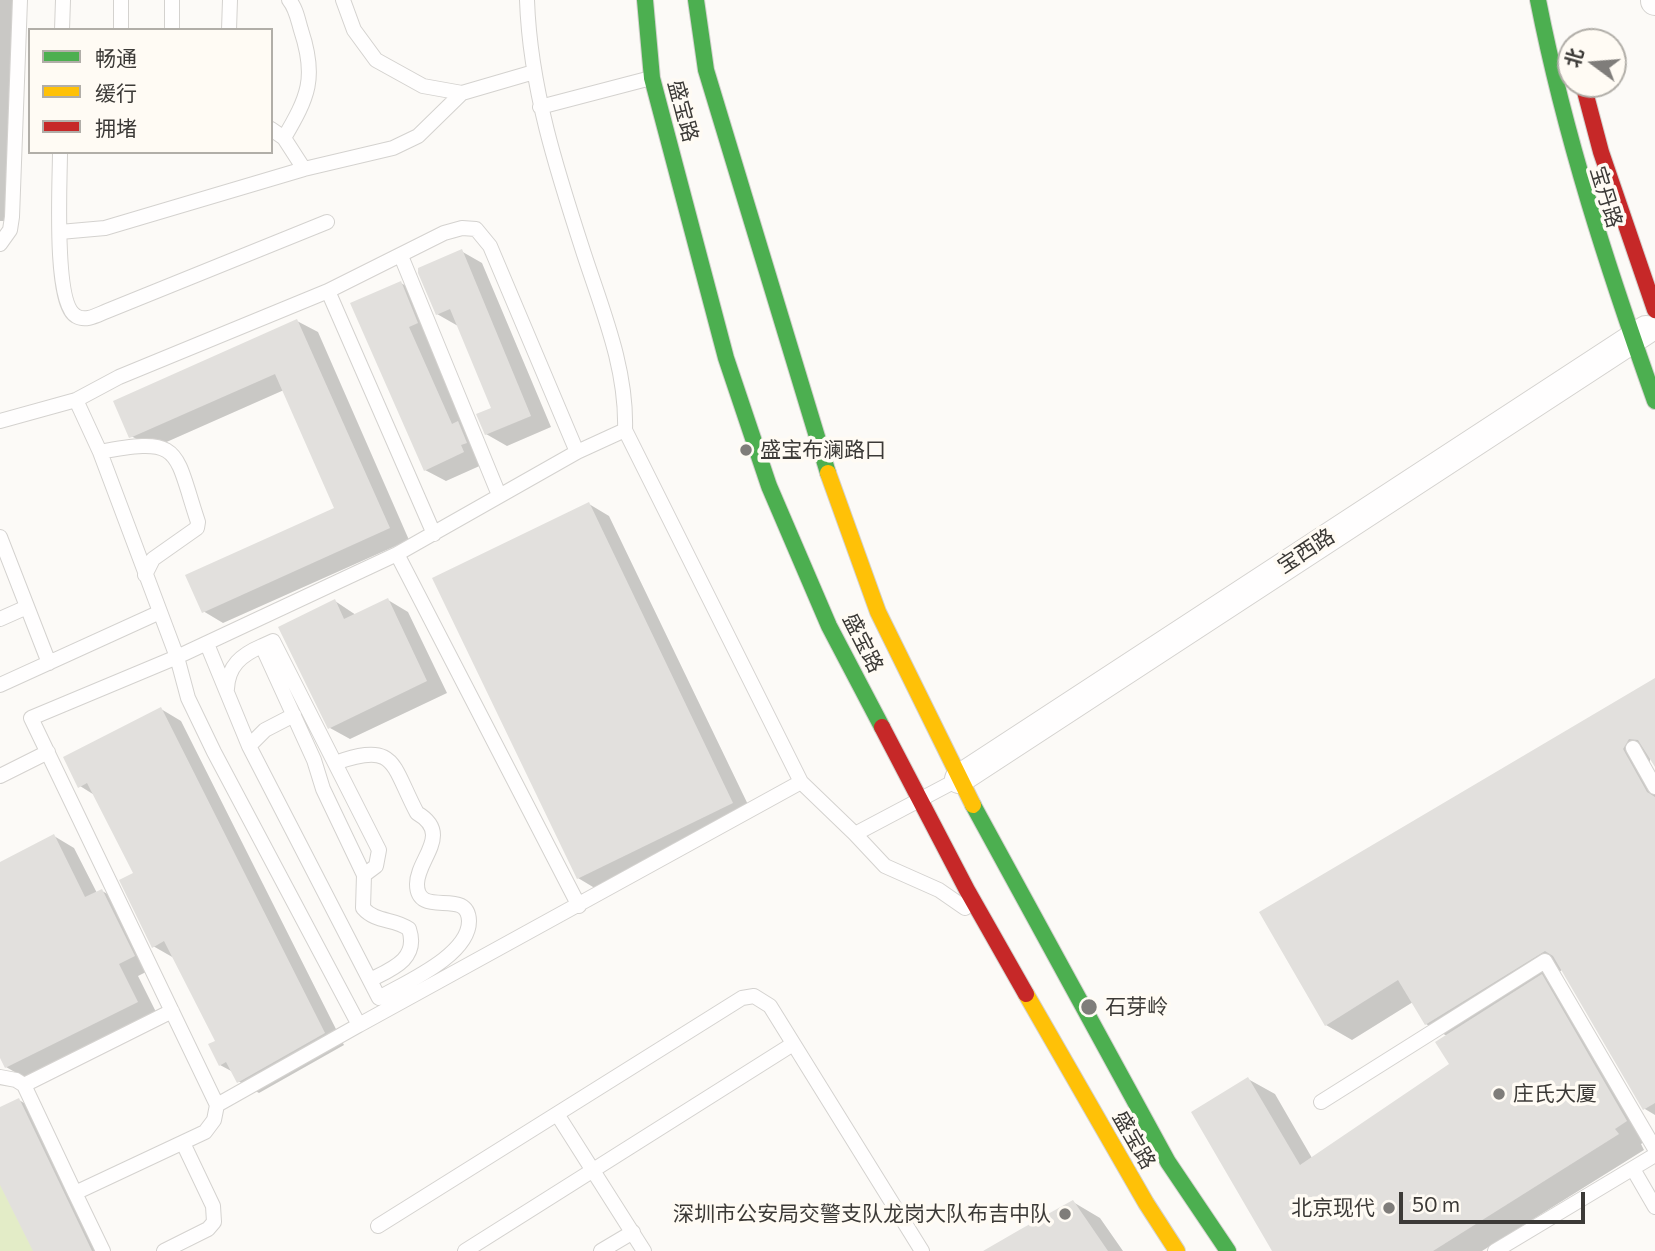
<!DOCTYPE html>
<html>
<head>
<meta charset="utf-8">
<style>
  body { margin:0 }
  #map { position:relative; width:1655px; height:1251px; overflow:hidden; background:#fcfaf7; font-family:Commissioner,"Noto Sans SC",sans-serif }
  canvas { display:block }
  .legend { position:absolute; left:28px; top:28px; width:245px; height:126px; box-sizing:border-box; background:#fffbf4; border:2px solid #b1aea8; margin:0; padding:9px 12px; list-style:none; font-size:21px; color:#3c3a37 }
  .legend li { display:flex; align-items:center; gap:14px; height:35px }
  .legend b { width:35px; border:2px solid #b1aea8 }
  .north { position:absolute; left:1557px; top:28px; width:70px; height:70px; box-sizing:border-box; background:#fffbf4; border:2px solid #b1aea8; border-radius:50%; rotate:286deg; font-size:19px; font-weight:700; line-height:28px; text-align:center; color:#3c3a37 }
  .north::after { content:''; display:block; margin:auto; width:24px; height:32px; background:#7f7d7a; clip-path:polygon(50% 0,100% 100%,50% 72%,0 100%) }
  .scale { position:absolute; left:1399px; top:1192px; width:186px; height:32px; box-sizing:border-box; border:4px solid #3c3a37; border-top:0; padding-left:9px; font-size:21px; line-height:24px; white-space:nowrap; color:#3c3a37; -webkit-text-stroke:5px #fffbf4; paint-order:stroke }
</style>
</head>
<body>
<div id="map">
<canvas width="1655" height="1251"></canvas>
<ul class="legend">
<li><b style="height:9px;background:#4caf50"></b>畅通</li>
<li><b style="height:9px;background:#ffc107"></b>缓行</li>
<li><b style="height:9px;background:#c62828"></b>拥堵</li>
</ul>
<div class="north">北</div>
<div class="scale">50 m</div>
</div>
<script>
const ctx = document.querySelector('canvas').getContext('2d');
ctx.lineJoin = 'round';
function fillPath(path, color) { ctx.fillStyle = color; ctx.fill(path, 'evenodd'); }
function strokePath(path, color, width, dash) { ctx.strokeStyle = color; ctx.lineWidth = width; ctx.lineCap = dash ? 'butt' : 'round'; ctx.setLineDash(dash || []); ctx.stroke(path); }
function write(font, color, halo, rows, align = 'center') {
  ctx.font = font + ' Commissioner,"Noto Sans SC",sans-serif'; ctx.lineWidth = 7; ctx.setLineDash([]); ctx.textBaseline = 'middle'; ctx.strokeStyle = halo; ctx.fillStyle = color; for (const [text, x, y, turn = 0] of rows) {
    ctx.save(); ctx.translate(x, y); ctx.rotate((+turn || 0) * Math.PI / 180); ctx.textAlign = isNaN(turn) ? turn : align; if (halo) ctx.strokeText(text, 0, 0); ctx.fillText(text, 0, 0); ctx.restore();
  }
}
fillPath(new Path2D(`
  M0 1156 47 1251H0Z`), '#e3ecc7');
fillPath(new Path2D(`
  M0 0H15L6 221H0Z
  M461 251 482 263 551 427 507 446 486 434 493 409 458 326 437 314Z
  M401 283 421 295 484 464 446 481 425 470Z
  M297 321 318 332 409 540 223 623 203 611 337 509 284 390 153 448 131 436Z
  M589 504 609 516 753 815 598 890 578 878Z
  M388 600 408 612 447 693 350 739 330 728 335 601 356 615Z
  M1655 680V764L1650 756V769L1655 777V1115L1645 1109 1562 970 1547 980 1568 992 1653 1136 1641 1144 1644 1150 1482 1251H1274L1248 1079 1275 1094 1312 1158 1451 1065 1447 1036 1426 1024 1413 1002 1352 1040 1326 1025Z
  M161 709 181 721 344 1045 259 1093 238 1081 233 1072 220 1065 217 1042 174 958 153 946 135 874 96 796 80 786Z
  M54 836 74 848 97 893 102 891 123 902 154 968 138 976 157 1014 27 1079 6 1067 0 1054V864Z
  M19 1100 39 1112 107 1251H35L0 1181V1109Z
  M1073 1202 1100 1218 1123 1251H987Z`), '#0003');
fillPath(new Path2D(`
  M462 249 531 416 485 435 476 414 491 408 450 309 436 315 418 273V268Z
  M401 281 418 323 409 327 452 424 458 421 467 443 461 445 464 452 424 471 350 303Z
  M297 319 390 528 202 613 185 575 334 508 275 374 132 437 129 438 113 401Z
  M589 502 733 803 577 879 432 578Z
  M388 598 427 681 328 729 278 627 335 599 344 619Z
  M1655 678V767L1638 740 1629 739 1623 749 1647 792 1655 797V1103L1643 1110 1553 956 1545 951 1425 1025 1398 980 1325 1026 1259 912Z
  M161 707 325 1033 237 1083 226 1062 219 1066 208 1044 215 1041 164 941 152 948 119 880 133 873 87 783 78 788 63 757Z
  M54 834 85 897 102 889 135 956 119 964 138 1002 5 1068 0 1058V862Z
  M1542 974 1627 1121 1615 1129 1619 1134 1433 1251H1272L1191 1112 1248 1077 1300 1165 1449 1064 1435 1042Z
  M19 1098 40 1142 92 1251H33L0 1185V1107Z
  M1073 1200 1108 1251H983L1021 1229Z`), '#e2e0dd');
const lane = new Path2D(`
  M121 0V30
  M172 0V30
  M343 0 354 30 376 60 423 86 462 93 534 72
  M527 0C530 88 557 171 584 254 603 312 627 369 625 430L801 782 855 834 957 780
  M62 30 63 0
  M229 30 230 0
  M540 107 651 78
  M271 129 284 138 304 169
  M284 138C308 97 317 78 301 30 298 20 296 8 289 0
  M60 152C60 181 53 303 76 316 86 322 97 315 107 311L327 222
  M60 232 105 228 304 169 393 148 418 136 462 93
  M0 244 10 230 12 217 20 0
  M401 256 499 495
  M328 291 434 534
  M0 421 76 400
  M625 430 577 452 397 554 177 657 188 698 214 752 359 1025 801 782
  M100 452C183 436 174 450 198 522L197 528 153 559 145 575
  M0 537 49 663
  M397 554 579 906
  M0 619 27 607
  M207 644 249 746 379 998C404 983 469 956 469 921 468 886 417 920 417 884 417 859 453 834 417 813 391 764 397 741 335 763
  M262 646 273 641 379 850 376 866 364 875
  M0 685 158 613
  M227 689C228 666 241 655 262 646L314 760 323 789 364 875 363 908C376 923 394 918 409 929 419 959 392 969 370 980
  M249 746 265 730 294 715
  M1633 748 1655 787
  M0 776 48 752
  M855 834 885 866 939 890 965 908
  M359 1025 217 1105 31 718 177 657 100 452 76 400 119 377 328 291 444 233 462 228 476 229 490 246 577 452
  M0 1077 16 1080 24 1085 75 1193 205 1132 214 1120 217 1105
  M24 1085 172 1011
  M1321 1102 1545 961 1655 1149
  M557 1114 644 1251
  M1633 1169 1655 1207
  M75 1193 103 1251
  M378 1226 742 998 754 996 770 1006 922 1251
  M164 1251 208 1229 214 1222 213 1206 183 1143
  M465 1251 793 1044
  M601 1251 633 1232
  M1495 1251 1655 1155`);
const street = new Path2D(`
  M1655 0V1
  M959 779 1646 330`);
const fast = new Path2D(`
  M645 0 652 78 726 358 769 486 829 626 882 727
  M696 0 706 70 828 473
  M1538 0C1565 137 1608 269 1655 401
  M973 805 1168 1162 1228 1251`);
const slow = new Path2D(`
  M828 473 878 612 973 805
  M1026 994 1146 1203 1177 1251`);
const jam = new Path2D(`
  M1583 84 1601 152 1655 310
  M882 727 967 890 1026 994`);
strokePath(lane, '#d4d2cf', 16);
strokePath(street, '#d4d2cf', 30);
strokePath(fast, '#d4d2cf', 18);
strokePath(slow, '#d4d2cf', 18);
strokePath(jam, '#d4d2cf', 18);
strokePath(lane, '#fffefe', 14);
strokePath(street, '#fffefe', 28);
strokePath(fast, '#4caf50', 16);
strokePath(slow, '#ffc107', 16);
strokePath(jam, '#c62828', 16);
for (const [x, y, r, color] of [
  [746,450,7,"#7f7d7a"],
  [1089,1007,9,"#7f7d7a"],
  [1499,1094,7,"#7f7d7a"],
  [1389,1208,7,"#7f7d7a"],
  [1065,1214,7,"#7f7d7a"]
]) { const dot = new Path2D(); dot.arc(x, y, r, 0, 2 * Math.PI); ctx.fillStyle = color; ctx.fill(dot); strokePath(dot, '#fffbf4', 2.5); }
write('21px', '#3c3a37', '#fffbf4', [
  ["盛宝路",683,111,75],
  ["宝丹路",1606,197,73],
  ["宝西路",1306,551,-33],
  ["盛宝路",863,643,63],
  ["盛宝路",1134,1140,60]
]);
write('21px', '#3c3a37', '#fffbf4', [
  ["盛宝布澜路口",760,450],
  ["石芽岭",1105,1007],
  ["庄氏大厦",1513,1094],
  ["北京现代",1375,1208,"right"],
  ["深圳市公安局交警支队龙岗大队布吉中队",1051,1214,"right"]
], 'left');
</script>
</body>
</html>
